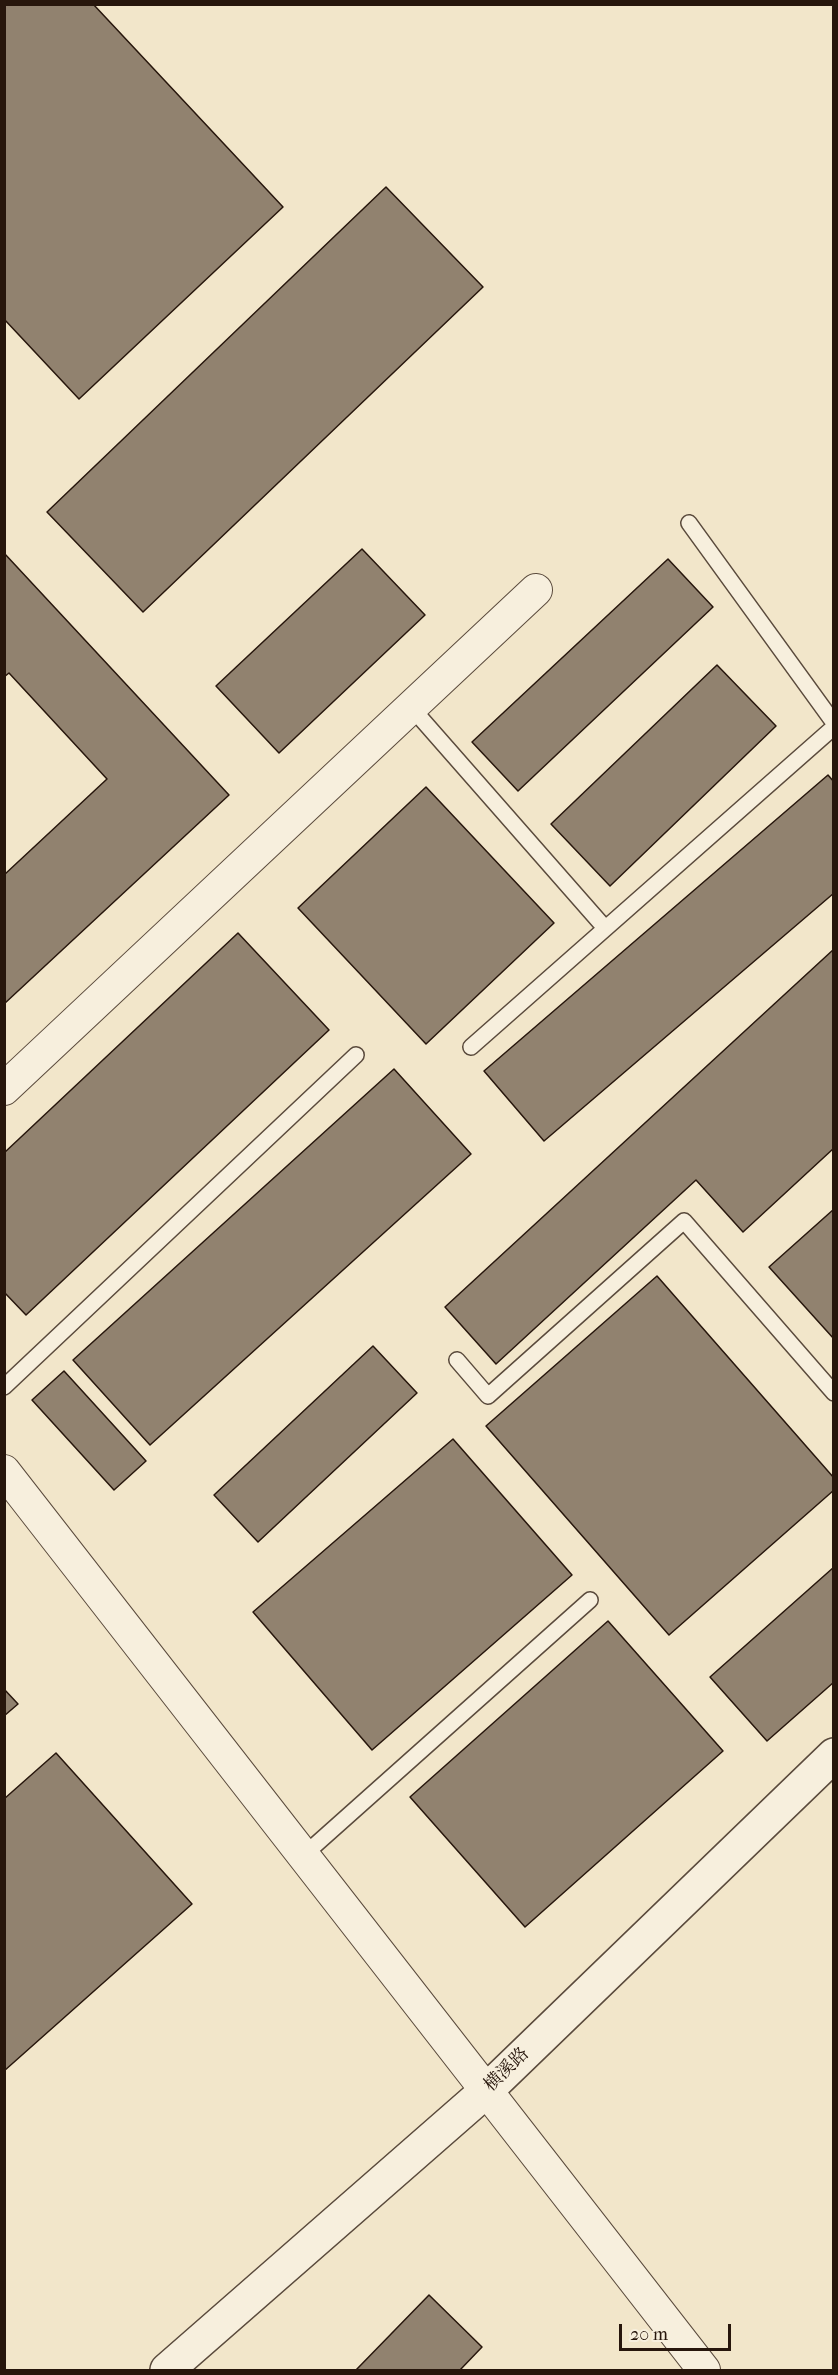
<!DOCTYPE html>
<html>
<head>
<meta charset="utf-8">
<style>
  body { margin:0 }
  #map { position:relative; width:838px; height:2375px; overflow:hidden; background:#f2e6ca; font-family:"IM FELL French Canon",serif }
  canvas { display:block }
  .frame { position:absolute; inset:0; border:6px solid #27160c; pointer-events:none }
  .scale { position:absolute; left:619px; top:2324px; width:112px; height:27px; box-sizing:border-box; border:3px solid #27160c; border-top:0; padding-left:8px; font-size:18px; line-height:21px; white-space:nowrap; color:#27160c; -webkit-text-stroke:4px #f7efdd; paint-order:stroke }
</style>
</head>
<body>
<div id="map">
<canvas width="838" height="2375"></canvas>
<div class="frame"></div>
<div class="scale">20 m</div>
</div>
<script>
const ctx = document.querySelector('canvas').getContext('2d');
ctx.lineJoin = 'round';
function fillPath(path, color) { ctx.fillStyle = color; ctx.fill(path, 'evenodd'); }
function strokePath(path, color, width, dash) { ctx.strokeStyle = color; ctx.lineWidth = width; ctx.lineCap = dash ? 'butt' : 'round'; ctx.setLineDash(dash || []); ctx.stroke(path); }
function write(font, color, halo, rows, align = 'center') {
  ctx.font = font + ' "IM FELL French Canon","Noto Serif SC",serif'; ctx.lineWidth = 6; ctx.setLineDash([]); ctx.textBaseline = 'middle'; ctx.strokeStyle = halo; ctx.fillStyle = color; for (const [text, x, y, turn = 0] of rows) {
    ctx.save(); ctx.translate(x, y); ctx.rotate((+turn || 0) * Math.PI / 180); ctx.textAlign = isNaN(turn) ? turn : align; if (halo) ctx.strokeText(text, 0, 0); ctx.fillText(text, 0, 0); ctx.restore();
  }
}
const building = new Path2D(`
  M4 4H93L283 207 79 399 4 319Z
  M386 187 483 287 143 612 47 512Z
  M362 549 425 615 279 753 216 686Z
  M4 553 229 795 4 1004V875L107 779 9 673 4 677Z
  M668 559 713 607 518 791 472 742Z
  M717 665 776 726 610 886 551 824Z
  M828 775 834 782V893L544 1141 484 1071Z
  M426 787 554 923 426 1044 298 908Z
  M238 933 329 1030 26 1315 4 1292V1153Z
  M834 949V1148L743 1232 696 1180 496 1364 445 1307Z
  M394 1069 471 1154 150 1445 73 1360Z
  M834 1209V1339L769 1267Z
  M657 1276 834 1478V1490L669 1635 486 1426Z
  M373 1346 417 1393 258 1542 214 1495Z
  M64 1371 146 1461 114 1490 32 1400Z
  M453 1439 572 1575 372 1750 253 1612Z
  M834 1567V1682L767 1741 710 1677Z
  M608 1621 723 1751 525 1927 410 1797Z
  M4 1689 18 1704 4 1716Z
  M56 1753 192 1904 4 2071V1799Z
  M429 2295 482 2347 460 2370H356Z`);
fillPath(building, '#91826f');
strokePath(building, '#27160c', 1.5);
const service = new Path2D(`
  M689 523 834 723
  M411 707 605 928
  M471 1047 834 727
  M457 1360 488 1396 684 1221 834 1393
  M4 1387 356 1055
  M304 1855 590 1600`);
const minor = new Path2D(`
  M4 1089 536 590
  M4 1471 704 2370`);
const tertiary = new Path2D(`
  M167 2370 486 2091 834 1755`);
strokePath(service, '#5a4a3c', 18);
strokePath(minor, '#5a4a3c', 34);
strokePath(tertiary, '#5a4a3c', 36);
strokePath(service, '#f7efdd', 15);
strokePath(minor, '#f7efdd', 32);
strokePath(tertiary, '#f7efdd', 33);
write('18px', '#27160c', '#f7efdd', [
  ["横溪路",507,2070,-44]
]);
</script>
</body>
</html>
